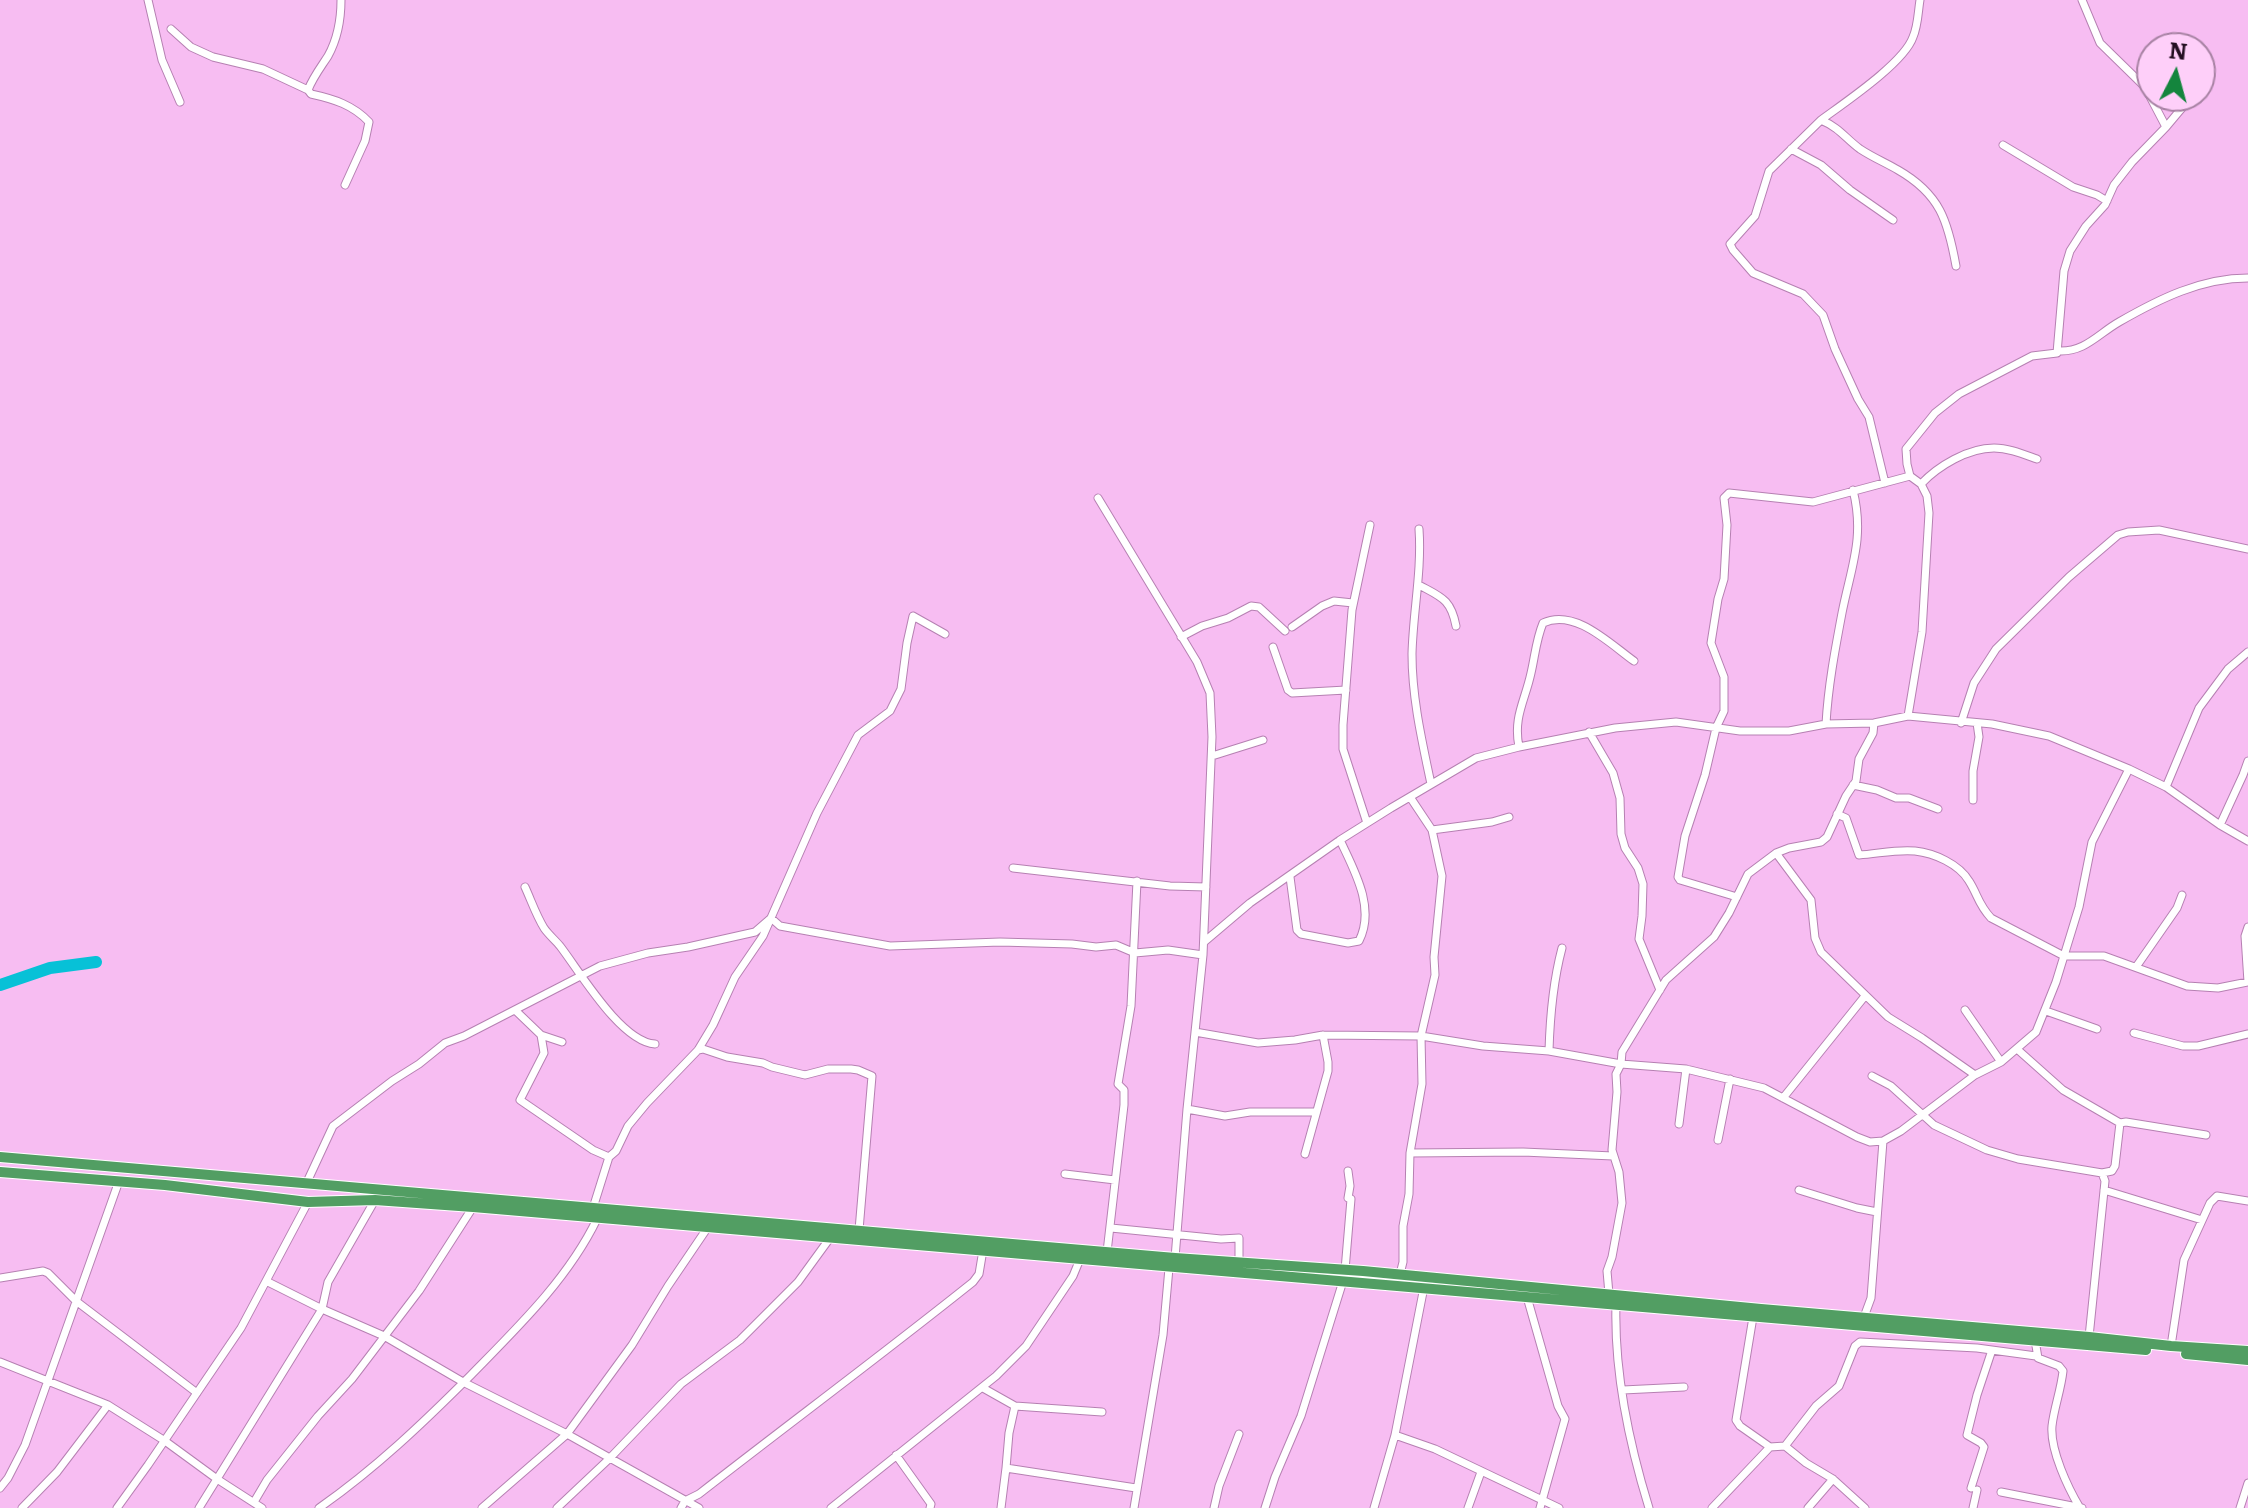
<!DOCTYPE html>
<html>
<head>
<meta charset="utf-8">
<style>
  body { margin:0 }
  #map { position:relative; width:2248px; height:1508px; overflow:hidden; background:#f7bdf2; font-family:Literata,serif }
  canvas { display:block }
  .north { position:absolute; left:2136px; top:32px; width:80px; height:80px; box-sizing:border-box; background:#fecff9; border:2px solid #a782a3; border-radius:50%; rotate:6deg; font-size:22px; font-weight:700; line-height:32px; text-align:center; color:#240f22 }
  .north::after { content:''; display:block; margin:auto; width:28px; height:36px; background:#14853d; clip-path:polygon(50% 0,100% 100%,50% 72%,0 100%) }
</style>
</head>
<body>
<div id="map">
<canvas width="2248" height="1508"></canvas>
<div class="north">N</div>
</div>
<script>
const ctx = document.querySelector('canvas').getContext('2d');
ctx.lineJoin = 'round';
function strokePath(path, color, width, dash) { ctx.strokeStyle = color; ctx.lineWidth = width; ctx.lineCap = dash ? 'butt' : 'round'; ctx.setLineDash(dash || []); ctx.stroke(path); }
strokePath(new Path2D(`
  M0 985 50 968 96 962`), '#07c1d7', 12);
const minor = new Path2D(`
  M148 0 162 60 180 102
  M341 0C341 21 338 38 328 56 321 67 313 77 308 90L311 94C334 99 353 105 369 122L365 141 345 185
  M2082 0 2100 43 2145 87 2166 127
  M171 29 191 47 213 57 263 69 308 90
  M2200 93 2207 88
  M1821 120C1844 103 1904 63 1913 37 1918 26 1918 12 1920 0
  M2003 145 2073 187 2097 195 2107 201
  M1791 149 1821 165 1850 190 1893 220
  M2059 351C2085 352 2098 334 2119 322 2159 299 2201 278 2248 278
  M1885 483 1869 417 1858 399 1835 349 1823 315 1803 294 1753 273 1733 250 1730 244 1755 216 1769 171 1821 120C1840 128 1845 138 1860 149 1872 157 1886 163 1898 170 1940 194 1948 221 1956 266
  M1921 484C1938 466 1968 448 1994 448 2009 448 2023 454 2037 459
  M1098 498 1197 662 1210 693 1212 737 1203 955
  M1419 529C1422 571 1413 612 1412 654 1412 698 1422 741 1431 784
  M1419 585C1441 597 1451 599 1456 626
  M1292 627 1322 606 1334 601 1353 603
  M1181 637 1202 626 1228 618 1251 606 1259 607 1285 631
  M1273 647 1288 690 1292 693 1346 690
  M1908 716 1922 632 1929 513 1927 496 1921 484 1910 476 1907 464 1906 449 1935 413 1959 394 2032 356 2057 353 2064 271 2070 251 2086 226 2105 205 2114 185 2132 162 2166 127 2187 102 2195 96
  M1961 723 1974 683 1996 649 2069 577 2118 535 2128 532 2159 530 2248 549
  M1826 724C1828 687 1835 650 1842 613 1851 567 1865 538 1853 490
  M1589 732 1613 773 1620 798 1621 834 1625 848 1638 868 1643 884 1642 916 1639 939 1660 990
  M1519 747 1615 728 1676 722 1740 731H1789L1826 724 1874 723 1908 716 1992 724 2049 736 2129 769 2166 787 2220 825 2248 841
  M1212 756 1263 740
  M1853 785 1877 790 1896 798H1909L1938 809
  M2166 787 2199 708 2228 669 2248 652
  M1973 800V771L1979 737 1977 723
  M1837 814 1846 818 1859 855C1877 854 1897 849 1915 851 1934 853 1959 864 1969 881 1978 895 1978 904 1991 918L2064 956H2104L2187 986 2218 988 2248 982
  M1367 823 1343 749V725L1352 610 1370 525
  M2220 825 2243 775 2248 761
  M1432 830 1492 822 1509 817
  M1776 853 1811 900 1815 938 1821 952 1888 1017 1922 1038 1975 1075
  M1013 868 1170 886 1206 887
  M1290 877 1297 930 1301 934 1348 943 1359 941C1376 908 1354 870 1340 840
  M525 887C531 900 536 915 544 928 548 934 555 940 560 946 580 972 621 1042 655 1044
  M1737 897 1680 880 1678 877 1685 836 1705 775 1716 728 1724 711V677L1711 643 1718 599 1724 579 1727 525 1724 498 1729 493 1813 502 1910 476
  M771 918 780 926 890 946 1000 942 1072 944 1096 947 1116 945 1135 953 1168 950 1203 955 1187 1109 1175 1258
  M2248 927 2245 936 2248 982
  M1204 942 1250 903 1340 840 1391 808 1476 758 1519 747C1513 717 1525 701 1531 673 1535 656 1536 640 1543 623 1575 608 1610 644 1634 661
  M2136 967 2177 908 2182 895
  M515 1010 541 1035 562 1042
  M1965 1010 2001 1062
  M2046 1011 2097 1029
  M1195 1032 1258 1043 1295 1040 1323 1035 1421 1036 1483 1046 1549 1051 1621 1064 1686 1069 1764 1088 1857 1137 1870 1142 1883 1141 1901 1131 1975 1075 2001 1062 2036 1032 2056 982 2079 907 2092 842 2129 769
  M2134 1033 2183 1046H2198L2248 1034
  M541 1035 544 1053 520 1100 593 1150 609 1157
  M2017 1049 2063 1090 2120 1123 2126 1122 2206 1135
  M698 1050 703 1049 727 1057 763 1063 772 1067 805 1075 828 1069H851L858 1070 872 1076 859 1230
  M1549 1051C1550 1016 1553 982 1562 948
  M1872 1076 1891 1086 1934 1125 1987 1150 2018 1159 2102 1173 2105 1181 2089 1337
  M1783 1098 1865 996
  M1187 1109 1225 1116 1250 1112H1316
  M1679 1124 1686 1069
  M1718 1140 1730 1079
  M1410 1153 1523 1152 1613 1156
  M1305 1154 1328 1071V1062L1323 1035
  M1348 1171 1350 1186 1348 1198
  M2102 1173 2112 1171 2115 1166 2120 1123
  M1065 1174 1115 1180
  M307 1182 333 1126 392 1081 419 1064 445 1043 464 1036 600 966 648 953 688 947 755 932 770 919
  M1799 1190 1857 1208 1877 1212
  M2104 1190 2202 1220
  M593 1208 609 1157 616 1151 628 1126 647 1103 698 1050 713 1025 735 977 763 936 817 813 858 735 890 711 901 689 907 643 913 616 945 634
  M1111 1228 1221 1239 1239 1238V1262
  M1107 1252 1124 1105V1090L1118 1084 1131 1006 1137 881
  M1345 1270 1351 1199
  M1396 1275 1401 1270 1403 1262V1226L1409 1194 1410 1153 1422 1084 1421 1036 1435 975 1434 957 1442 876 1432 830 1410 797
  M0 1278 43 1271 48 1273 76 1301 197 1393
  M266 1281 322 1309 384 1336 463 1382 567 1434 699 1508
  M1609 1294 1607 1271 1612 1257 1622 1203 1619 1172 1612 1150 1617 1092 1616 1074 1621 1064 1622 1052 1666 980 1714 937 1729 913 1748 874 1776 853 1789 848 1821 842 1827 837 1846 796 1856 781 1859 759 1873 733 1874 723
  M1527 1297 1558 1406 1565 1419 1540 1508
  M1616 1304C1614 1372 1629 1443 1649 1508
  M1753 1317 1736 1420 1740 1426 1770 1447
  M1864 1317 1871 1298 1883 1141
  M2035 1340 2038 1358 2059 1366 2063 1371C2061 1390 2054 1408 2052 1426 2050 1450 2068 1488 2080 1508
  M2171 1346 2184 1260 2210 1203 2217 1196 2248 1201
  M0 1362 108 1405 165 1441 217 1479 262 1508
  M983 1388 1015 1406 1102 1412
  M1623 1390 1684 1387
  M1395 1435 1435 1449 1559 1508
  M1785 1446 1816 1406 1839 1386 1855 1346 1860 1342 1977 1348 2036 1356
  M896 1455 931 1504 930 1508
  M1006 1468 1009 1433 1015 1406
  M0 1488 8 1478 25 1445 119 1181
  M1971 1488 1984 1447 1981 1443 1967 1435 1977 1395 1992 1350
  M2001 1492 2082 1508
  M254 1502 267 1480 318 1416 352 1379 419 1291 473 1207
  M22 1508 57 1472 108 1405
  M117 1508 148 1465 241 1328 308 1202
  M199 1508 322 1309 328 1282 375 1200
  M319 1508C375 1469 423 1423 471 1375 517 1328 568 1279 597 1219
  M482 1508 567 1434 632 1345 668 1286 708 1227
  M557 1508 610 1458 681 1384 740 1340 798 1282 830 1238
  M681 1508 685 1501 699 1494C790 1423 883 1354 973 1282L979 1274 983 1250
  M831 1508 996 1376 1026 1346 1073 1276 1080 1259
  M1001 1508 1006 1468 1136 1488
  M1134 1508 1163 1335 1169 1268
  M1214 1508 1219 1486 1239 1434
  M1265 1508 1275 1477 1301 1416 1343 1281
  M1374 1508 1395 1435 1424 1287
  M1468 1508 1481 1472
  M1712 1508 1770 1447 1785 1446 1806 1463 1833 1479 1865 1508
  M1808 1508 1833 1479
  M1973 1508 1977 1490
  M2240 1508 2248 1483`);
const highway = new Path2D(`
  M0 1157 1175 1258 1363 1271 1761 1309 2089 1337 2171 1346 2248 1351
  M0 1172 165 1185 308 1202 375 1200 473 1207 2146 1350
  M2186 1354 2248 1360`);
strokePath(minor, '#b680b2', 9);
strokePath(highway, '#fff', 12);
strokePath(minor, '#fff', 7);
strokePath(highway, '#529e63', 10);
</script>
</body>
</html>
